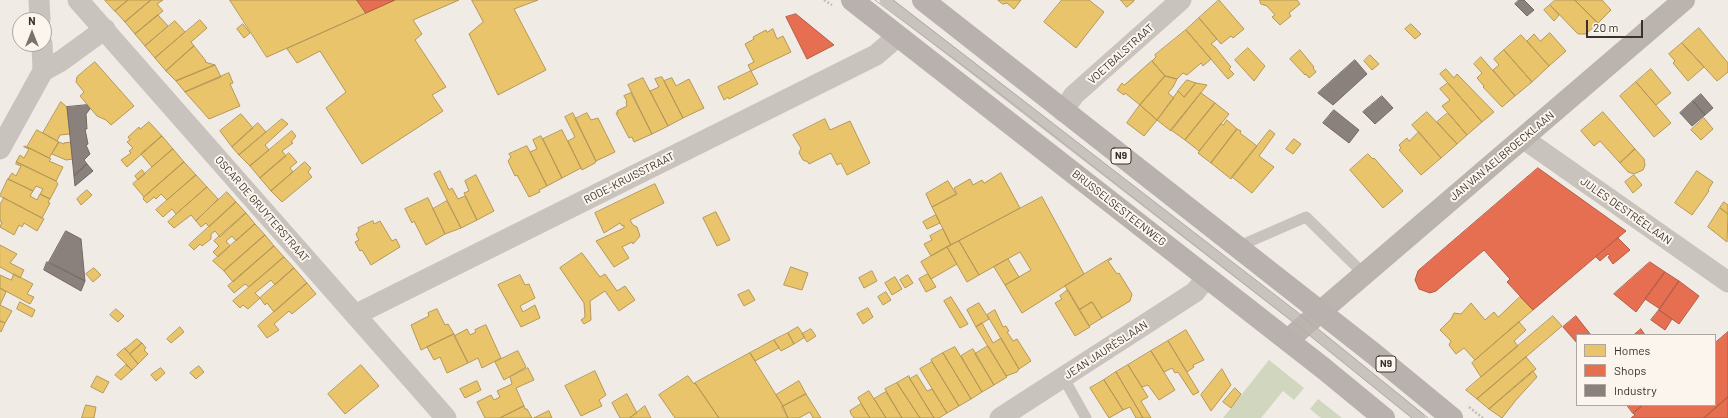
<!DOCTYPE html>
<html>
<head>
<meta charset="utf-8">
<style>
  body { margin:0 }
  #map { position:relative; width:1728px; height:418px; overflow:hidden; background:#f0ebe5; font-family:Barlow,sans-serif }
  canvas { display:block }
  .legend { position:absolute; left:1576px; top:334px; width:140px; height:72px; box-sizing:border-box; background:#fbf5ee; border:1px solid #aea6a0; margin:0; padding:5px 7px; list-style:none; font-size:12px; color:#3b302b }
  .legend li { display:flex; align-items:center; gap:8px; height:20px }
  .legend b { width:20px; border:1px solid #aea6a0 }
  .north { position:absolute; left:12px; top:12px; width:40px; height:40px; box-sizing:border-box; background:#fbf5ee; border:1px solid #aea6a0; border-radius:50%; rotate:0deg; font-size:11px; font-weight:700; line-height:16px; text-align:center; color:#3b302b }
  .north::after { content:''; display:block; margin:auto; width:14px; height:18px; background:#7a716c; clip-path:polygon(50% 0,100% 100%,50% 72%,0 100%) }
  .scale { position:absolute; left:1586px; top:20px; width:57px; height:18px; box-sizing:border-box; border:2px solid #3b302b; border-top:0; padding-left:5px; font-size:12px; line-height:14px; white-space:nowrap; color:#3b302b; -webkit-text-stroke:3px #fbf5ee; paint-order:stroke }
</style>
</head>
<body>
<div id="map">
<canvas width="1728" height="418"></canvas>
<ul class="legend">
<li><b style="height:11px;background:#e9c46a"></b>Homes</li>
<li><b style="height:11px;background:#e76f51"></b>Shops</li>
<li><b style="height:11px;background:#8a817c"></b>Industry</li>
</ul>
<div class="north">N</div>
<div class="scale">20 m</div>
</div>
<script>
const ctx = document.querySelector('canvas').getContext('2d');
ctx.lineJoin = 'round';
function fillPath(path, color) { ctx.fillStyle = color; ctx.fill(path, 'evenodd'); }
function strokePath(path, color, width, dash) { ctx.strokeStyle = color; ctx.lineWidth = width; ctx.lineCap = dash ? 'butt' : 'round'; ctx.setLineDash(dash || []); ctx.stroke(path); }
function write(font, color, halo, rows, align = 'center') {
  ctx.font = font + ' Barlow,sans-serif'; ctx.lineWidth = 4; ctx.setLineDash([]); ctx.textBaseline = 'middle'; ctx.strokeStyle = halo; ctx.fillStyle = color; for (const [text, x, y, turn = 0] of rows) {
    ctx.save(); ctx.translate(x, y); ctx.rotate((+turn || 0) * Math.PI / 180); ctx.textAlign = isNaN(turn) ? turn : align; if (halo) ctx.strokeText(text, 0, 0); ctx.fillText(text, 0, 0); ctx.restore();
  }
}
fillPath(new Path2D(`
  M1269 360 1304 388 1294 400 1283 391 1261 418H1223Z
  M1318 399 1342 418H1321L1310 409Z`), '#d1d6bf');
const homes = new Path2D(`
  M105 0H128L115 11Z
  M128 0H151L125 22 115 11Z
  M151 0H163L157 4 163 11 135 34 125 22Z
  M230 0H357L366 13 267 57Z
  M395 0H459L413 20 422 34 415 40 446 87 432 95 443 111 362 164 326 108 346 92 320 51 297 63 287 49Z
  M472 0H538L514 9 546 70 498 95 469 34 483 22Z
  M998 0H1021L1014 9 1007 3 1003 4Z
  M1062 0H1089L1104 12 1076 48 1044 22Z
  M1121 0H1134V1L1127 7Z
  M1219 0 1244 29 1233 38 1231 36 1221 44 1199 18Z
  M1260 0H1297L1300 4 1289 13 1291 16 1280 25 1272 17 1275 15 1267 6 1261 4Z
  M1555 0H1575L1598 23 1586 34H1578L1550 5Z
  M1575 0H1602L1611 10 1598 23Z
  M1550 5 1559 15 1554 21 1544 10Z
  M158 15 168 26 145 46 135 34Z
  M1199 18 1217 39 1211 44 1215 47 1231 67 1229 69 1234 74 1228 79 1186 30Z
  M200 20 207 28 191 42 194 46 166 71 155 58Z
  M175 21 185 32 155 58 145 46Z
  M243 24 250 33 244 38 237 29Z
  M1411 24 1421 34 1415 39 1405 29Z
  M1699 28 1728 63V72L1717 81 1682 43Z
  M773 29 777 39 783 36 791 52 751 71 748 65 754 62 745 44 754 39 753 37 766 30 767 32Z
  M1186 30 1211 59 1203 66 1201 63 1187 75 1183 73 1177 79 1165 76 1152 61 1156 57 1155 55Z
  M1550 33 1566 51 1549 66 1527 41 1534 34 1540 41Z
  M1521 35 1549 66 1532 82 1504 50Z
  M1682 43 1704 67 1688 81 1673 63 1675 61 1669 54Z
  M194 46 206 61 205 62 215 65 176 81 166 71Z
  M1248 48 1265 66 1254 81 1235 60Z
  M1300 50 1314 67 1313 68 1316 72 1309 78 1306 74 1305 75 1290 59Z
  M1504 50 1532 82 1515 96 1493 70 1499 65 1494 59Z
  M1370 55 1379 64 1372 70 1364 61Z
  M1481 57 1515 96 1502 107 1483 87 1484 86 1477 78 1482 73 1474 64Z
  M1152 61 1165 76 1140 105 1125 93 1124 95 1117 90 1122 83 1124 85Z
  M95 62 134 106 111 125 106 120 97 116 80 96 84 92 76 82 77 77Z
  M215 65 221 77 185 92 176 81Z
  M1446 69 1454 78 1457 74 1494 112 1482 122 1440 74Z
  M1651 69 1671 93 1656 105 1636 82Z
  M751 71 758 84 729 99 728 97 724 100 718 87Z
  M229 73 233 83 230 84 240 106 209 119 185 92Z
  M1165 76 1177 79 1173 87 1168 93 1174 98 1157 120 1140 105Z
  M662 77 683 118 668 126 650 91 659 87 655 79Z
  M643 78 668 126 652 134 628 85Z
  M672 78 676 86 689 79 704 108 683 118 664 81Z
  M1187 80 1196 83 1184 97 1178 91Z
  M1636 82 1671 123 1654 137 1620 96Z
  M1196 83 1207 85 1171 131 1157 120 1178 91 1184 97Z
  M1448 83 1482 122 1467 135 1442 106 1450 100 1440 89Z
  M631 93 652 134 634 142 632 137 629 138 616 113H618L617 111 627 106 626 102 627 101 624 96Z
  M1201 93 1215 103 1185 140 1171 130Z
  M61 102 67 107 70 134 60 135 57 141 43 133Z
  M1215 103 1229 114 1199 151 1185 140Z
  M1140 105 1157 120 1144 136 1127 123Z
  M1427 112 1457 144 1441 158 1412 125Z
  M1603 112 1635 149 1620 163 1600 141 1594 146 1581 131Z
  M573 113 596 161 595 163 582 170 568 141 575 137 565 117Z
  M587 113 591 120 598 118 615 152 596 161 575 119Z
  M1448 113 1467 135 1457 144 1437 122Z
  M241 114 253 128 232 147 220 131Z
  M1704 118 1713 129 1701 140 1691 130Z
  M282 119 288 124 265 145 269 150 250 166 239 155Z
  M825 119 830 130 850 121 870 163 847 175 841 163 837 165 831 153 809 164 808 162 803 160 799 153 801 148 793 135Z
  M1227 120 1237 129 1211 163 1198 153 1221 123 1223 125Z
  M149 122 162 136 127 167 121 160 131 153 129 151 133 148 127 142 130 140 128 137 139 127 140 129Z
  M258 123 266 132 239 155 232 147Z
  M1237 129 1241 131 1240 133 1257 146 1231 179 1211 163Z
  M37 130 59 142 49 158 27 147Z
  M562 130 581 168 562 178 543 139Z
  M1270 130 1275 134 1259 156 1274 167 1252 193 1232 177Z
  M292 131 296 136 291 142 293 143 282 151 286 156 260 178 250 166Z
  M1419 132 1441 158 1421 175 1399 150 1401 148 1399 145 1407 138 1409 141Z
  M162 136 173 149 152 167 141 154Z
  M541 136 562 178 547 186 530 152 537 149 533 140Z
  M1294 139 1301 144 1293 154 1286 149Z
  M59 142 64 144V143L71 142 73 159 66 160 52 154Z
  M25 146 51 159 49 161 63 167 56 181 16 162 20 155 24 158 29 149 24 147Z
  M527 146 547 186 539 190 540 192 529 197 517 175 515 176 508 161 511 157 509 154Z
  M173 149 184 162 144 197 133 184Z
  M1635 149 1644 159 1645 165 1643 170 1634 174 1628 172 1620 163Z
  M289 153 297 162 290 168 293 172 271 191 260 178Z
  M1368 154 1373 159 1374 158 1403 191 1383 208 1350 170Z
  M17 162 56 181 58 184 50 199 40 194 43 189 36 186 33 191 8 179 12 173 16 176 21 166 16 164Z
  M184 162 196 175 167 200 161 194 156 199 154 197 147 203 143 199 144 197Z
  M305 162 311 168 308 172 312 177 282 202 271 191Z
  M142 170 145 174 138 180 135 176Z
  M440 171 449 190 452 188 458 199 465 196 477 220 461 228 434 174Z
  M1697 171 1713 182 1708 190 1709 191 1692 215 1675 203Z
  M1001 173 1020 208 951 245 932 207 957 194 954 188 970 179 973 185 982 180 984 183Z
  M196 175 207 187 176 214 172 209 163 217 156 210Z
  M476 175 494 211 477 220 464 193 469 191 465 181Z
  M1634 175 1642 185 1633 193 1625 182Z
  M8 179 33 191 30 196 37 200 40 194 50 199 48 202 50 203 42 218 0 196Z
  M948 181 956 194 932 207 926 194Z
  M655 184 664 203 630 220 633 225 637 227 640 236 633 244 632 242 622 247 629 258 614 267 596 241 624 228V225L622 226 620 223 604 233 595 213Z
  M207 187 218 199 196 221 191 215 174 228 168 222Z
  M87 190 92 195 81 205 77 199Z
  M227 192 236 202 209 227 206 223 201 227 196 221Z
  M1042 197 1084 274 1022 313 1005 285 1031 270 1020 252 979 275 959 241Z
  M4 198 44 219 37 231 24 223 22 227 19 225 14 235 0 227 2 222 0 221V205Z
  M428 198 445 234 426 245 414 221 412 223 405 209Z
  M447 201 461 228 445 234 433 209Z
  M236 202 246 213 220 237 215 231 211 234V239L202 246 200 244 194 250 189 245Z
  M1724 202 1728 205V214L1720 208Z
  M1720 208 1728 214 1727 242 1708 227Z
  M716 212 730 240 717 246 703 218Z
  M246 213 255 224 236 241 232 236 226 241 230 246 218 257 213 252 219 246 214 241Z
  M936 215 940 223 927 229 923 222Z
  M373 221 374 224 380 221 392 241 396 239 400 247 371 265 362 250 360 251 355 242 359 240 356 234 359 230 358 228Z
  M255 224 265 235 224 271 213 261Z
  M943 229 951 245 931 256 924 244 932 240 930 236Z
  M265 235 274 246 233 282 224 271Z
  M959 241 979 275 967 282 947 247Z
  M0 245 17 254 10 263 24 270 20 278 0 267Z
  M274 246 284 257 249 287 245 284 234 293 228 286Z
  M947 247 957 264 931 279 921 262Z
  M582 253 600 277 605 274 617 291 625 286 635 300 619 311 605 291 590 301 591 320 584 324 581 320 585 317 584 303 560 268Z
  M284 257 294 268 275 285 271 280 255 293 260 298 248 309 243 305 240 308 233 301Z
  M1111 258 1112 259 1108 261 1117 274 1119 273 1132 294 1130 301 1102 318 1092 302 1079 310 1065 286Z
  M1008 259 1019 277 1005 285 994 267Z
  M791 267 808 273 802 290 784 285Z
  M94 268 101 275 93 282 86 274Z
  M294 268 307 283 274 312 267 303 265 305 260 298Z
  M872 271 877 281 864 288 859 278Z
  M14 274 33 284 27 294 34 297 30 304 0 288V275L11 280Z
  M928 274 936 287 926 292 919 279Z
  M520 275 525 285 529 284 535 298 520 306 523 312 535 305 540 318 521 327 498 285Z
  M908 275 913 283 905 288 900 280Z
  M895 277 902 289 892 295 885 283Z
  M307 283 316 294 292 314 289 311 274 324 279 330 267 338 258 326Z
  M0 288 6 292 0 305Z
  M749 290 755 300 744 306 738 295Z
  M1068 290 1090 327 1075 336 1055 303 1062 299 1060 296Z
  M886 292 891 300 883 305 878 297Z
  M951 297 968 324 960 328 944 301Z
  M1520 297 1533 310 1475 360 1464 348 1456 354 1449 345 1451 341 1440 330 1451 319 1454 313 1461 314 1471 303 1485 320 1494 312 1498 317Z
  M20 302 35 310 32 317 17 309Z
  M1092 302 1102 318 1089 326 1079 310Z
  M979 303 989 319 976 327 967 310Z
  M0 305 12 311 5 323 0 321Z
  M868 308 873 317 863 324 857 314Z
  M116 309 124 316 118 322 110 315Z
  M437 309 445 325 448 324 454 334 421 350 411 325 429 316 428 313Z
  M995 310 1003 327 1006 326 1009 331 1007 332 1013 341 1017 339 1031 361 1019 369 987 315Z
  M1553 316 1562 326 1477 399 1466 390Z
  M0 321 5 323 1 332 0 331Z
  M1519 322 1526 330 1514 341 1518 346 1481 377 1472 363Z
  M982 323 993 343 1001 338 1019 369 1017 372 1006 376 976 327Z
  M486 325 501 358 482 368 478 358 468 363 454 336 467 329 470 335 476 332 475 330Z
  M180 327 184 332 171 343 167 339Z
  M798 327 805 337 794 344 788 333Z
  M811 329 816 336 807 342 802 334Z
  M1186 330 1204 360 1193 365 1194 367 1187 372 1168 341Z
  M788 333 794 344 781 351 774 340Z
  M454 334 468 363 447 373 440 357 434 360 427 347Z
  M137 339 142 343 130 354 125 349Z
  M774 340 779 348 755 361 750 353Z
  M1168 341 1199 392 1193 395 1178 372 1175 373 1172 368 1164 372 1151 351Z
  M142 343 146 348 144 350 148 354 138 364 130 354Z
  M988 346 1007 377 994 385 975 354Z
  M955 347 982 392 971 399 943 353Z
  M125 348 138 364 132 370 117 355Z
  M973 349 994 385 982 392 961 356Z
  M518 351 526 367 504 380 495 362Z
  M1151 351 1175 390 1159 400 1148 385 1142 387 1128 365Z
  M750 353 783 406 788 418H719L695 383Z
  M943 353 971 399 959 406 931 360Z
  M1526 357 1536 369 1489 409 1477 399Z
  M932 362 959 406 947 413 920 369Z
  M126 365 132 370 121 380 115 375Z
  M361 365 379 386 345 414 328 394Z
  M1128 365 1148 397 1141 401 1151 418H1143L1116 372Z
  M199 366 204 372 196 379 190 373Z
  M161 368 165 373 156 381 151 375Z
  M528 368 534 380 516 388 524 406 500 418H485L477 402 491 395 494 400 500 397 497 391 512 384 510 377Z
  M1222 369 1231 385 1211 411 1201 395Z
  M595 371 606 395 599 400 602 406 581 416 565 386Z
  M1533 371 1537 377 1516 400 1502 418 1489 409Z
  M1116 372 1143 418H1136L1130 407 1123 410 1104 380Z
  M917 375 927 391 932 389 947 413 939 418H934L910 379Z
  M97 376 109 382 103 393 91 387Z
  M688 376 694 384 695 383 719 418H675L659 395Z
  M909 376 910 379 934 418H920L897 383Z
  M1104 380 1123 410 1109 418 1090 388Z
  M477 381 481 390 465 398 460 389Z
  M799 381 806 394 783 406 776 395Z
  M897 383 920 418H902L885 389Z
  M1235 388 1241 394 1231 408 1223 402Z
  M869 391 874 399 886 418H870L858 398Z
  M886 392 902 418H886L874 399Z
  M627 394 637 413 629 418H620L612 403Z
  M806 394 821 418H813L810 412 799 418H788L782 407Z
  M861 404 870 418H854L851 414 850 411Z
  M86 405 96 407 94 418H82Z
  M524 406 525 409H527L532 418H500Z
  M645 406 651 418H630Z
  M549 411 552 418H534Z`);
fillPath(homes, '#e9c46a');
strokePath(homes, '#b59857', 1);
const shops = new Path2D(`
  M357 0H395L366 13Z
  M796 14 834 45 807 59 786 17Z
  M1538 168 1626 231 1533 310 1507 282 1510 279 1484 250 1436 291 1430 293 1419 289 1415 280 1418 271Z
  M1618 238 1630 250 1613 264 1608 257 1610 256 1608 254 1600 261 1596 257Z
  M1650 262 1665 272 1636 312 1614 294Z
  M1665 272 1679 281 1660 309 1645 299Z
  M1679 281 1699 296 1679 324 1659 310Z
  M1659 310 1672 319 1665 330 1651 320Z
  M1576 316 1591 335H1577V343L1563 327Z
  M1641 329 1645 335H1634Z
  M1728 332V397L1704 418H1631L1635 415 1633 413 1643 405H1715V343Z
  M1728 397V418H1704Z
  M1627 405H1643L1633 413Z`);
fillPath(shops, '#e76f51');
strokePath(shops, '#b35c46', 1);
const industry = new Path2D(`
  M1519 0H1524L1534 10 1527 16 1515 4Z
  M1355 60 1367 74 1333 105 1318 93Z
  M1701 94 1713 108 1705 115 1693 101Z
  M1382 96 1393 108 1375 124 1363 112Z
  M1693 101 1705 115 1692 126 1680 113Z
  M87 105 90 109 86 114 87 129H85L88 144 86 145 90 154 84 160 87 164 74 176 67 107Z
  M1334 110 1359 130 1349 143 1323 123Z
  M87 164 93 171 75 186 74 176Z
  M66 231 81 239 85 281 49 262Z
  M47 262 85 281 81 291 44 270Z`);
fillPath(industry, '#8a817c');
strokePath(industry, '#726964', 1);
strokePath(new Path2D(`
  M824 0 832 5
  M1469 407 1483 418`), '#c2bbb6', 2.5, [2, 2]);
strokePath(new Path2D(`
  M885 0 1305 325 1420 418
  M1237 247 1306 217 1364 274
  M1063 377 1086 418`), '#c9c3be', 11);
strokePath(new Path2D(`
  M39 0 40 20
  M78 0 446 418
  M43 71 61 61 105 29
  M1063 111 1074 95 1181 0
  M1524 139 1728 282
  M0 149 43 71 42 44
  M355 315 876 55 898 36
  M1000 418 1195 292 1207 277`), '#c9c3be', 21);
strokePath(new Path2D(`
  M1288 340 1320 312 1684 0`), '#bab3ae', 22);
strokePath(new Path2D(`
  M852 0 1323 368 1384 418
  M923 0 1374 354 1452 418`), '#b8b1ad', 22);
strokePath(new Path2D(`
  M875 0 990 86 1288 318 1412 418
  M893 0 1296 311 1428 418`), '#b1aca8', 1);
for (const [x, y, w] of [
  [1121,156,20],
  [1386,364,20]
]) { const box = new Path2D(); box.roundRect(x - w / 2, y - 8, w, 16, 3); ctx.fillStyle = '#fbf5ee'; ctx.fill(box); strokePath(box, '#3b302b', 1); }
write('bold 10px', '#3b302b', null, [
  ["N9",1121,156],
  ["N9",1386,364]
]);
write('11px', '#3b302b', '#fbf5ee', [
  ["VOETBALSTRAAT",1121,54,-42],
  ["JAN VAN AELBROECKLAAN",1502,156,-40],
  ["RODE-KRUISSTRAAT",629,178,-27],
  ["BRUSSELSESTEENWEG",1119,208,38],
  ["OSCAR DE GRUYTERSTRAAT",262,209,49],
  ["JULES DESTRÉELAAN",1626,211,35],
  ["JEAN JAURÈSLAAN",1106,350,-33]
]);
</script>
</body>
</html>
